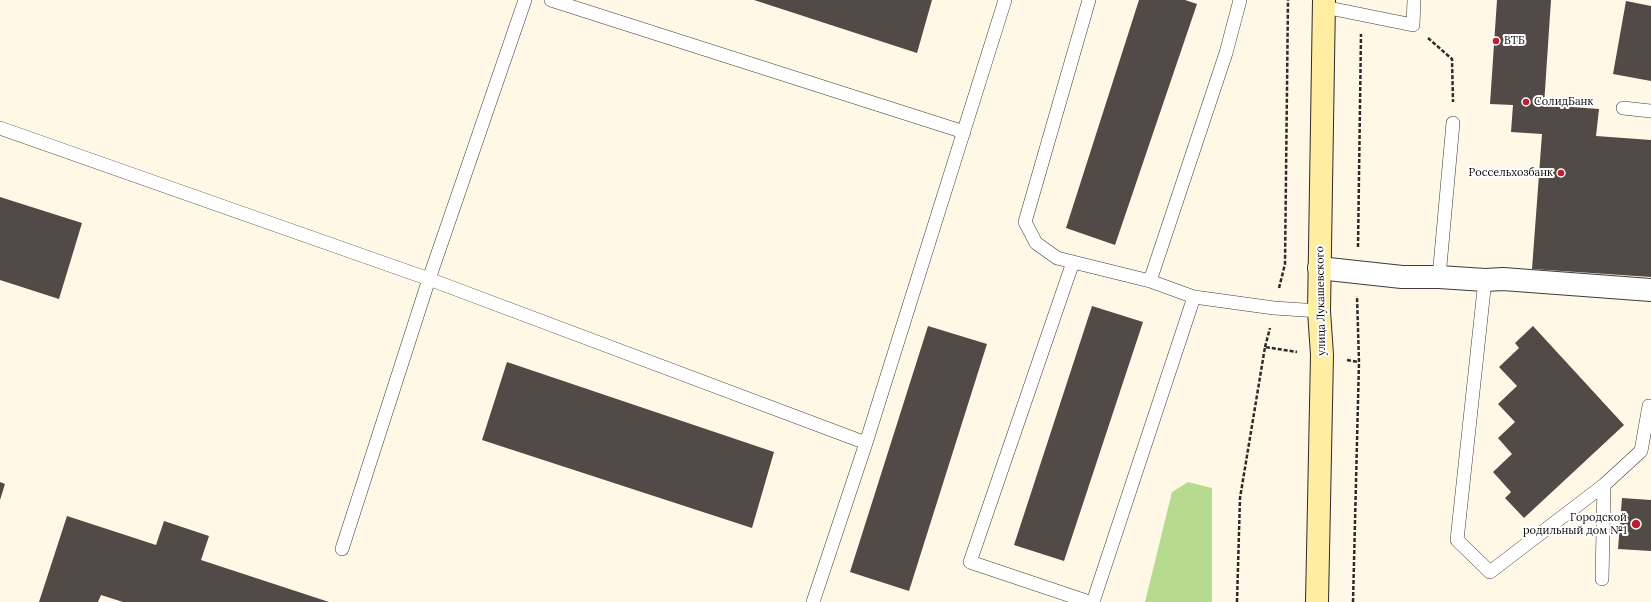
<!DOCTYPE html>
<html>
<head>
<meta charset="utf-8">
<style>
  body { margin:0 }
  canvas { display:block; background:#fff8e6 }
</style>
</head>
<body>
<canvas width="1651" height="602"></canvas>
<script>
const ctx = document.querySelector('canvas').getContext('2d');
ctx.lineJoin = 'round';
function fillPath(path, color) { ctx.fillStyle = color; ctx.fill(path, 'evenodd'); }
function strokePath(path, color, width, dash) { ctx.strokeStyle = color; ctx.lineWidth = width; ctx.lineCap = dash ? 'butt' : 'round'; ctx.setLineDash(dash || []); ctx.stroke(path); }
function write(font, color, halo, rows, align = 'center') {
  ctx.font = font + ' Lora,serif'; ctx.lineWidth = 4; ctx.setLineDash([]); ctx.textBaseline = 'middle'; ctx.strokeStyle = halo; ctx.fillStyle = color; for (const [text, x, y, turn = 0] of rows) {
    ctx.save(); ctx.translate(x, y); ctx.rotate((+turn || 0) * Math.PI / 180); ctx.textAlign = isNaN(turn) ? turn : align; if (halo) ctx.strokeText(text, 0, 0); ctx.fillText(text, 0, 0); ctx.restore();
  }
}
fillPath(new Path2D(`
  M1188 482 1212 488V602H1145L1172 492Z`), '#b6db8e');
fillPath(new Path2D(`
  M754 0H932L917 53Z
  M1139 0H1185L1197 4 1115 245 1066 228Z
  M1497 0H1551L1544 105 1599 109 1596 136 1651 140V277L1532 269 1542 134 1511 132 1513 105 1490 104Z
  M1626 1 1651 6V81L1613 74Z
  M0 197 82 223 59 299 0 280Z
  M1092 306 1143 322 1064 561 1014 545Z
  M928 326 987 344 909 591 850 572Z
  M1533 326 1624 425 1524 518 1505 498 1511 492 1493 472 1512 454 1498 438 1515 422 1498 404 1517 386 1499 367 1519 348 1515 343Z
  M507 362 774 452 752 528 482 440Z
  M0 482 5 484 0 500Z
  M1622 498 1651 500V551L1618 549Z
  M67 516 156 545 164 521 209 536 201 560 329 602H123L101 595 98 602H39Z`), '#524a46');
const service = new Path2D(`
  M551 0 964 132
  M1089 0 1025 222 1036 243 1057 258 1073 262 1150 281 1194 297 1274 308 1319 311
  M1324 7 1413 25 1414 0
  M1623 108 1651 111
  M0 128 429 279 866 443
  M1073 262 970 562 1089 602
  M1439 277 1453 123
  M1485 280 1457 540 1490 572 1604 485 1641 451 1649 406H1651
  M1150 281 1226 53 1240 0
  M342 549 429 279 525 0
  M1602 579 1604 485
  M813 602 866 443 1005 0
  M1093 602 1194 297`);
const minor = new Path2D(`
  M1319 268 1402 277H1439L1485 280 1503 279 1651 290`);
const secondary = new Path2D(`
  M1317 602 1322 355 1319 311 1324 0`);
strokePath(service, '#3c3c3c', 14);
strokePath(minor, '#3c3c3c', 24);
strokePath(secondary, '#2b2b2b', 24);
strokePath(new Path2D(`
  M1428 38 1452 59 1453 102
  M1358 247 1361 34
  M1279 288 1285 264 1288 0
  M1265 347 1270 328
  M1347 360 1359 362
  M1237 602 1240 498 1265 347 1297 352
  M1353 602 1359 362 1357 296`), '#2b2b2b', 2.5, [4, 2]);
strokePath(service, '#fff', 13);
strokePath(minor, '#fff', 22);
strokePath(secondary, '#ffeea1', 22);
for (const [x, y, r, color] of [
  [1496,41,4,"#bd1e31"],
  [1526,102,4,"#bd1e31"],
  [1561,173,4,"#bd1e31"],
  [1636,524,5,"#bd1e31"]
]) { const dot = new Path2D(); dot.arc(x, y, r, 0, 2 * Math.PI); ctx.fillStyle = color; ctx.fill(dot); strokePath(dot, '#fff', 1.5); }
write('11px', '#090909', '#fff', [
  ["ВТБ",1504,41],
  ["СолидБанк",1534,102],
  ["Россельхозбанк",1553,173,"right"],
  ["Городской",1627,518,"right"],
  ["родильный дом №1",1627,531,"right"]
], 'left');
write('11px', '#090909', '#fff', [
  ["улица Лукашевского",1321,301,-91]
]);
</script>
</body>
</html>
